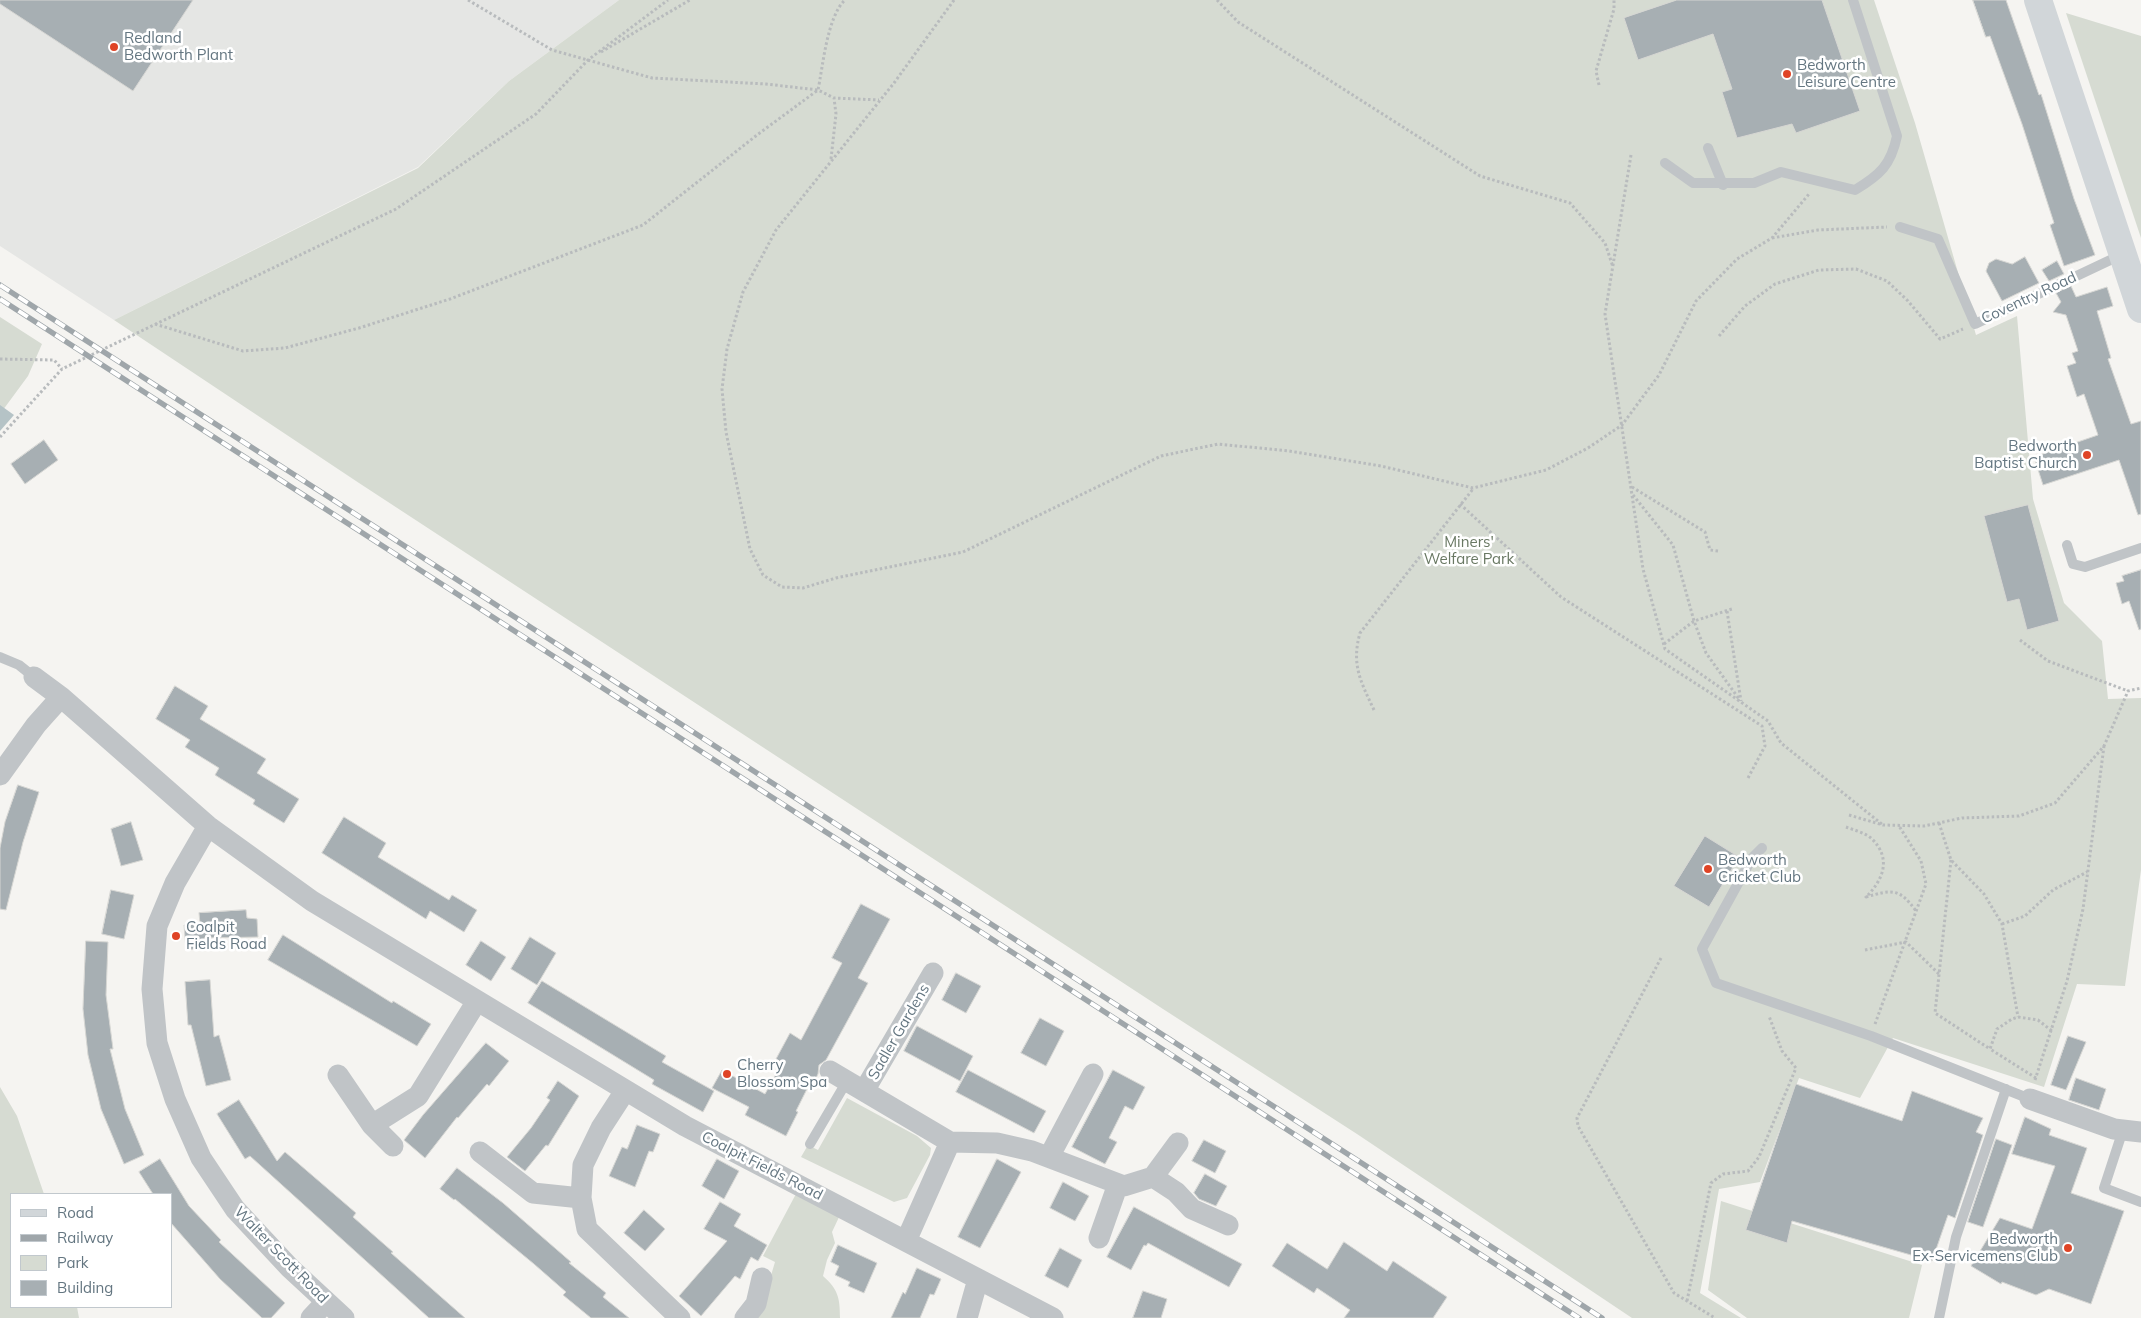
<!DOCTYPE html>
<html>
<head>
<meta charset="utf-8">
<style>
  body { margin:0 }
  #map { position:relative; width:2141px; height:1318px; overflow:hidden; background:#f5f4f1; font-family:Mulish,sans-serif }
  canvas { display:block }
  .legend { position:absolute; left:10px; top:1193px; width:162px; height:115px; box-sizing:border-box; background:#fff; border:1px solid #c1c8cd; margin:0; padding:6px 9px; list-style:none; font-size:15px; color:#647681 }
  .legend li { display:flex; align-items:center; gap:10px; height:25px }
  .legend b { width:25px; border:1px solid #c1c8cd }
</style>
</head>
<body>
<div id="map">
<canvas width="2141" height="1318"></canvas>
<ul class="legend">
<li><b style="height:6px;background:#d1d6d9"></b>Road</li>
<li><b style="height:6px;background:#9fa6aa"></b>Railway</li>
<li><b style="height:14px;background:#d6dbd2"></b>Park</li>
<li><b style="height:14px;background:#a7afb3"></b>Building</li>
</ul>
</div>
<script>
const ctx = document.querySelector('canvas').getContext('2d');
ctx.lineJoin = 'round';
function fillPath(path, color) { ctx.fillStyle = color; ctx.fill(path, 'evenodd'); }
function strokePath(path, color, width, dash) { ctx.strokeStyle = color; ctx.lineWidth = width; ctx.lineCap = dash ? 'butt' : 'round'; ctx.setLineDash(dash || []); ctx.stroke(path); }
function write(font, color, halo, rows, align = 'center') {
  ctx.font = font + ' Mulish,sans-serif'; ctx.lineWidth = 5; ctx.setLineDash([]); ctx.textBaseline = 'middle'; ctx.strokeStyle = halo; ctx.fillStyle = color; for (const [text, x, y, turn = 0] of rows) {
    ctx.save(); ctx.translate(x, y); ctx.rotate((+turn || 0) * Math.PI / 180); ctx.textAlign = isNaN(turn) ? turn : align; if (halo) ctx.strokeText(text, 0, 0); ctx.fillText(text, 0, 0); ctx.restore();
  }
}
fillPath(new Path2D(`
  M0 0H619L509 81 418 167 114 320 0 246Z`), '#e5e6e4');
fillPath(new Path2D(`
  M619 0H1874L1915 123 1976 335 2017 316 2033 499 2064 603 2102 641 2108 699 2141 698V870L2125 986 2077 984 2044 1087 1893 1038 1860 1098 1799 1078 1760 1182 1719 1189 1700 1293 1741 1318H1632L1357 1134 1163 1009 359 483 114 320 418 168 509 81Z
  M2066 13 2141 36V238Z
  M0 317 42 344 28 376 0 414Z
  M0 1087 17 1116 44 1194H11V1307H77L79 1318H0Z
  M847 1098 917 1136 931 1148 930 1155 907 1198 894 1202 801 1157 808 1145 818 1150Z
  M797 1192 840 1215 832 1232 835 1243 827 1260 823 1276C838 1289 840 1298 840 1318H752L764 1299 775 1262 763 1256Z
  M1721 1201 1922 1265 1909 1318H1747L1708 1290Z`), '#d6dbd2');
fillPath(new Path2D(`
  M0 405 14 415 0 431Z`), '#b5c3c6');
const building = new Path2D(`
  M0 0H193L133 91 0 4Z
  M1677 0H1822L1860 111 1796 133 1792 124 1737 138 1722 92 1732 89 1713 34 1638 60 1624 18Z
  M1973 0H2006L2039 95 2041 94 2074 199 2095 255 2064 266 2050 225 2054 223 2022 124 1990 36 1986 37Z
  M2025 257 2039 283 2002 301 1986 271 1989 263 1996 259 2012 264Z
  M2057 261 2064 274 2049 281 2042 270Z
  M2071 286 2076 297 2107 287 2113 306 2097 311 2111 358 2108 359 2131 424 2141 421V514L2138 515 2119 460 2043 485 2034 457 2098 435 2084 394 2077 397 2067 366 2076 363 2072 353 2078 351 2066 315 2053 312 2061 302 2056 293Z
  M44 440 58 460 25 484 11 464Z
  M2028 505 2059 621 2027 630 2019 599 2007 602 1984 516Z
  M2141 570V629L2139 630 2129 601 2122 604 2116 583 2124 581 2122 576Z
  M175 686 208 706 200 719 266 759 257 773 299 799 284 823 253 804 255 800 215 775 219 768 185 747 190 740 156 719Z
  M18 785 39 792 23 842 6 910 0 909V848L5 822Z
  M344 817 386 843 378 857 449 900 452 895 477 910 464 932 430 911 426 919 322 853Z
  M131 822 143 860 121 866 111 829Z
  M1705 836 1739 857 1709 907 1674 886Z
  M111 890 134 895 124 939 102 934Z
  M861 904 890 919 858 978 868 983 826 1060 819 1065 818 1074 815 1080 812 1079 796 1111 798 1112 786 1136 745 1115 749 1107 712 1088 722 1070 765 1094 782 1063 776 1059 790 1033 801 1040 842 963 832 958Z
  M246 910 247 918 257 919 258 937 204 938V948L186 950 184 925 200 924 199 913Z
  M283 935 392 1003 393 1001 431 1024 417 1046 268 960Z
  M530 937 556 953 537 985 511 969Z
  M86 941 108 942 106 995 113 1049H110L125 1109 144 1155 124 1164 101 1109 88 1055 83 1009Z
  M481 941 506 957 491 981 466 965Z
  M956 973 981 986 966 1013 942 1000Z
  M210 980 214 1037 219 1035 231 1080 206 1086 191 1025H188L185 982Z
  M542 981 666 1056 662 1062 714 1091 703 1112 652 1084 654 1080 528 1003Z
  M1040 1018 1064 1031 1046 1066 1021 1053Z
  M917 1026 973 1056 960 1081 904 1051Z
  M2068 1036 2086 1042 2066 1090 2051 1085Z
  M486 1043 509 1061 489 1086 487 1084 458 1118 457 1117 425 1158 404 1140 423 1115Z
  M968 1070 1046 1111 1034 1133 956 1092Z
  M1113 1070 1145 1087 1133 1110 1125 1106 1109 1138 1117 1142 1105 1164 1072 1147Z
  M2076 1078 2106 1089 2099 1110 2069 1100Z
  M558 1081 579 1096 548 1146 546 1145 525 1171 507 1157 531 1128 550 1100 547 1098Z
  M1796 1084 1902 1121 1912 1091 1983 1118 1976 1132 1983 1135 1955 1218 1948 1215 1932 1261 1792 1221 1787 1243 1746 1230Z
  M239 1100 277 1161 285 1152 356 1213 353 1217 393 1252 391 1253 465 1318H429L250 1156 245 1159 217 1114Z
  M2025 1117 2051 1129 2049 1135 2087 1148 2071 1193 2124 1211 2091 1304 2049 1289 2036 1295 2002 1282 2001 1284 1971 1266 2000 1218 2032 1229 2055 1166 2012 1154Z
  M637 1125 660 1134 653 1152 649 1151 635 1187 609 1176 622 1147 627 1149Z
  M1996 1139 2012 1145 1983 1227 1968 1222Z
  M1204 1140 1226 1151 1215 1173 1192 1161Z
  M160 1159 189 1206 221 1240 219 1242 285 1303 271 1318H262L220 1279 171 1223V1194H153L139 1172Z
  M717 1159 739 1171 724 1199 702 1186Z
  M997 1159 1021 1172 980 1248 958 1237Z
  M457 1168 503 1203 571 1262 569 1263 606 1293 603 1297 629 1318H591L563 1295 566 1292 534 1264 455 1199 454 1200 440 1189Z
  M1205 1174 1227 1186 1216 1206 1199 1199 1194 1193Z
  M1063 1182 1089 1196 1075 1221 1050 1208Z
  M720 1202 741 1214 734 1226 767 1245 758 1261 751 1257 740 1279 735 1276 701 1316 679 1296 727 1241 704 1229Z
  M1134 1207 1242 1264 1229 1287 1148 1243 1146 1246 1144 1245 1131 1270 1107 1257Z
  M644 1210 665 1229 645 1251 624 1233Z
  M1344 1242 1387 1271 1393 1261 1447 1297 1433 1318H1344L1350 1310 1317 1288 1314 1293 1272 1266 1287 1243 1327 1269Z
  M838 1245 877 1263 864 1293 848 1286 850 1282 835 1275 839 1266 831 1262Z
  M1060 1248 1082 1260 1068 1288 1045 1276Z
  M917 1268 941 1279 934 1295 930 1294 920 1318H891L903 1292 905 1294Z
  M1143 1291 1167 1299 1161 1318H1133Z`);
fillPath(building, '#a7afb3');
strokePath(building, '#d6d6d3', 1);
strokePath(new Path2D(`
  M468 0 552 50 652 78 766 84 818 90 834 98 879 100
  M954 0 894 83 776 230 743 292 727 349 722 389 726 432 750 549 763 575 782 587 803 588 836 578 963 552 1161 456 1218 444 1289 451 1381 466 1473 488 1546 470 1588 448 1622 425 1659 375 1696 301 1737 259 1772 238 1809 194
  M1217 0 1238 22 1480 176 1570 203 1605 243 1613 267
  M601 52 690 0
  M1599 85 1596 71 1614 9V0
  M1631 155 1605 314 1643 569 1665 649 1768 721 1781 743 1883 825
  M831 159 836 114 834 98
  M1772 238 1818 230 1887 227
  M155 324 243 351 285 348 359 328 450 299 643 225 757 135 818 90C823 66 827 17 845 0
  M1719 336 1745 306 1775 284 1819 270 1856 269 1887 281 1908 301 1940 339 1963 329
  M0 359 54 360 62 369
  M0 437 62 369 396 209 536 114 588 60 668 0
  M1632 487 1705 532 1710 550 1718 551
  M1633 495 1673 545 1694 621 1706 653 1739 699
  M1460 504 1561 597 1762 726 1765 746 1748 778
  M1727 611 1741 701
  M2020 640 2048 661 2128 691
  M1664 644 1694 621 1732 609
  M1374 710C1361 682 1351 665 1360 633L1473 489
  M1849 815 1883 825 1924 826 1962 818 2019 816 2055 803 2104 746 2128 691 2141 688
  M1939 823 1951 860 1984 894 2002 924 2018 1017
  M1846 827C1854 830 1866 833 1872 839 1892 859 1883 880 1866 897 1891 890 1899 887 1916 911
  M1951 860 1935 1013 1990 1049
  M2002 924 2025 916 2053 890 2087 872
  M1865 950 1906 942 1939 974
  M1661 958 1577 1118 1578 1126 1674 1293 1715 1318
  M1875 1024 1926 884 1921 861 1899 826
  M2036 1078 1990 1049 1997 1029 2012 1019 2018 1017 2038 1020 2052 1031
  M2035 1080 2067 981 2083 909 2104 746
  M1687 1301 1711 1183 1723 1174 1748 1171 1759 1157 1796 1068 1782 1051 1769 1016`), '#b8bbbd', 3, [2.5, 2.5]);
strokePath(new Path2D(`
  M1708 148 1723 185
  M1665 163 1693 183H1754L1781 172 1855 190C1880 175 1891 165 1897 136L1853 0
  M1900 227 1938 239 1975 324 2123 254
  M2067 545 2073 564 2085 567 2141 548
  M0 657 19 665 34 677
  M1762 848 1752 858 1702 949 1716 983 1871 1036 2030 1099
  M2123 1130 2104 1188 2141 1202
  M810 1144 847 1081
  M1939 1318 1956 1237 2006 1089`), '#c0c4c7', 10);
strokePath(new Path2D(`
  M34 677 61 697 208 826 312 901 685 1126 1053 1318
  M0 775 36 725 61 697
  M208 826 175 883 157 926 152 989 157 1043 175 1099 201 1158 235 1209 290 1268 344 1318
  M830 1071 950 1142 997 1143 1032 1151 1124 1186 1153 1177 1176 1192 1192 1209 1228 1225
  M338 1075 372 1125 393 1146
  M625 1091 601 1128 583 1165 581 1198 587 1229 680 1318
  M864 1091 933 973
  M2030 1099 2114 1129 2141 1132
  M372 1125 418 1096 477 1001
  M480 1152 533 1193 581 1198
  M1049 1157 1093 1074
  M1153 1177 1178 1143
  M1099 1238 1118 1184
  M906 1241 950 1142
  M311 1318 326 1302
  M745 1318 756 1304 762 1278
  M967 1318 978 1279`), '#c0c4c7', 21);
strokePath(new Path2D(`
  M2038 0 2141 309`), '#d1d6d9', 28);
const rail = new Path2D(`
  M0 285 1602 1318
  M0 299 1579 1318`);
strokePath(rail, '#9fa6aa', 5.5);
strokePath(rail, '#fff', 4, [11]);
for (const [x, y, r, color] of [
  [114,47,5,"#df4426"],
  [1787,74,5,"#df4426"],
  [2087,455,5,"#df4426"],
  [1708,869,5,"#df4426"],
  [176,936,5,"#df4426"],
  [727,1074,5,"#df4426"],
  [2068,1248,5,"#df4426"]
]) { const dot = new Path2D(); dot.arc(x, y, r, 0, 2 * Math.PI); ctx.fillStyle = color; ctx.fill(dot); strokePath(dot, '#fff', 2); }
write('15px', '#647681', '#fff', [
  ["Redland",124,38],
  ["Bedworth Plant",124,55],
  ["Bedworth",1797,65],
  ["Leisure Centre",1797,82],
  ["Bedworth",2077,446,"right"],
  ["Baptist Church",2077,463,"right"],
  ["Bedworth",1718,860],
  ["Cricket Club",1718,877],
  ["Coalpit",186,927],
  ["Fields Road",186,944],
  ["Cherry",737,1065],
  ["Blossom Spa",737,1082],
  ["Bedworth",2058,1239,"right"],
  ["Ex-Servicemens Club",2058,1256,"right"]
], 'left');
write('15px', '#647681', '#fff', [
  ["Coventry Road",2029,298,-25],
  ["Sadler Gardens",899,1032,-60],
  ["Coalpit Fields Road",762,1166,27],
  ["Walter Scott Road",281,1255,46]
]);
write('15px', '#697863', '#fff', [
  ["Miners'",1469,542],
  ["Welfare Park",1469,559]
]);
</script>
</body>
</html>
